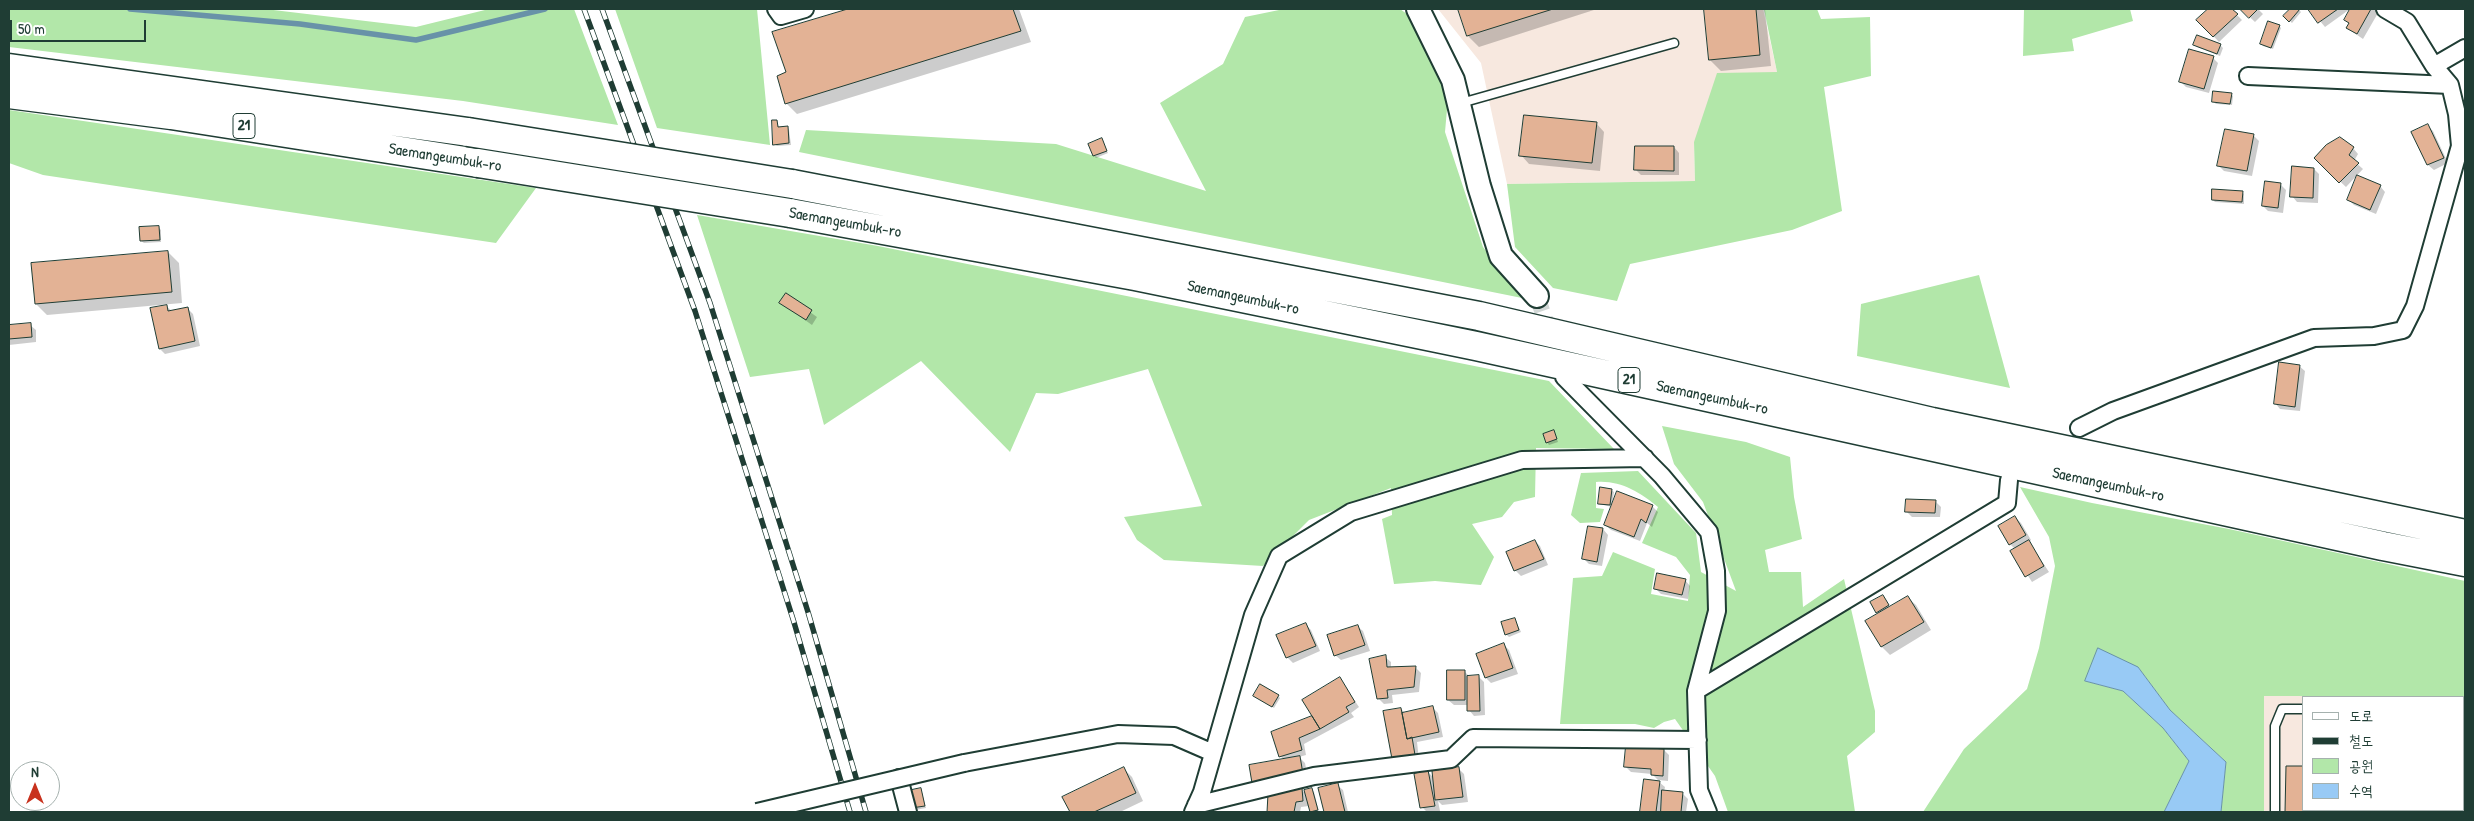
<!DOCTYPE html>
<html>
<head>
<meta charset="utf-8">
<style>
  body { margin:0 }
  #map { position:relative; width:2474px; height:821px; overflow:hidden; background:#fff; font-family:"Patrick Hand","Poor Story",sans-serif }
  canvas { display:block }
  .frame { position:absolute; inset:0; border:10px solid #1f3d34; pointer-events:none }
  .legend { position:absolute; left:2302px; top:696px; width:162px; height:115px; box-sizing:border-box; background:#fff; border:1px solid #a5b1ae; margin:0; padding:6px 9px; list-style:none; font-size:15px; color:#1f3d34 }
  .legend li { display:flex; align-items:center; gap:10px; height:25px }
  .legend b { width:25px; border:1px solid #a5b1ae }
  .north { position:absolute; left:10px; top:761px; width:50px; height:50px; box-sizing:border-box; background:#fff; border:1px solid #a5b1ae; border-radius:50%; rotate:0deg; font-size:14px; font-weight:700; line-height:20px; text-align:center; color:#1f3d34 }
  .north::after { content:''; display:block; margin:auto; width:18px; height:22px; background:#c8321e; clip-path:polygon(50% 0,100% 100%,50% 72%,0 100%) }
  .scale { position:absolute; left:10px; top:20px; width:136px; height:22px; box-sizing:border-box; border:2px solid #1f3d34; border-top:0; padding-left:6px; font-size:15px; line-height:18px; white-space:nowrap; color:#1f3d34; -webkit-text-stroke:4px #fff; paint-order:stroke }
</style>
</head>
<body>
<div id="map">
<canvas width="2474" height="821"></canvas>
<div class="frame"></div>
<ul class="legend">
<li><b style="height:6px;background:#fff"></b>도로</li>
<li><b style="height:6px;background:#1f3d34"></b>철도</li>
<li><b style="height:14px;background:#b2e7a9"></b>공원</li>
<li><b style="height:14px;background:#98caf5"></b>수역</li>
</ul>
<div class="north">N</div>
<div class="scale">50 m</div>
</div>
<script>
const ctx = document.querySelector('canvas').getContext('2d');
ctx.lineJoin = 'round';
function fillPath(path, color) { ctx.fillStyle = color; ctx.fill(path, 'evenodd'); }
function strokePath(path, color, width, dash) { ctx.strokeStyle = color; ctx.lineWidth = width; ctx.lineCap = dash ? 'butt' : 'round'; ctx.setLineDash(dash || []); ctx.stroke(path); }
function write(font, color, halo, rows, align = 'center') {
  ctx.font = font + ' "Patrick Hand",sans-serif'; ctx.lineWidth = 4; ctx.setLineDash([]); ctx.textBaseline = 'middle'; ctx.strokeStyle = halo; ctx.fillStyle = color; for (const [text, x, y, turn = 0] of rows) {
    ctx.save(); ctx.translate(x, y); ctx.rotate((+turn || 0) * Math.PI / 180); ctx.textAlign = isNaN(turn) ? turn : align; if (halo) ctx.strokeText(text, 0, 0); ctx.fillText(text, 0, 0); ctx.restore();
  }
}
fillPath(new Path2D(`
  M1438 9H1763L1777 72 1694 142 1695 181 1507 184 1481 63Z
  M2264 696H2465V812H2264ZM2303 697H2463V810H2303Z`), '#f7e8df');
fillPath(new Path2D(`
  M9 9H265L416 27 489 9H574L618 125 463 101 9 47Z
  M615 9H757L770 145 657 128Z
  M1284 9H1400L1411 17 1448 98 1445 132 1483 247 1522 298 799 152 806 130 1056 144 1206 191 1160 103 1223 64 1245 17Z
  M1764 9H1817L1821 19 1870 17 1871 76 1824 87 1842 211 1792 230 1630 264 1617 301 1553 288 1515 247 1507 184 1695 181 1694 142 1717 73 1777 72Z
  M2024 9H2130L2133 21 2072 39 2074 51 2023 56Z
  M9 110 536 188 496 243 43 175 9 163Z
  M697 215 878 246 1549 381 1614 449 1536 448 1535 497 1514 502 1502 517 1472 524 1494 557 1481 585 1435 581 1394 584 1382 519 1392 515 1391 488 1309 520 1263 566 1164 560 1137 540 1124 517 1202 506 1148 369 1058 394 1036 393 1010 452 921 361 824 425 809 369 750 377Z
  M1979 275 2010 388 1857 356 1861 304Z
  M1662 426 1746 442 1790 457 1794 497 1802 539 1765 550 1769 572H1801L1803 607 1844 579 1875 711V732L1847 756 1855 812H1728L1715 776 1675 719 1664 722 1654 728 1635 724H1560L1573 578 1602 576 1613 552 1655 569 1651 594 1688 601 1690 575 1676 557 1642 543 1658 507C1640 492 1620 480 1596 482V508L1604 509 1600 522 1580 523 1571 515 1581 473 1638 471 1696 533 1701 572 1736 591 1703 502 1674 464Z
  M2020 487 2092 503 2229 529 2465 581V696H2264V812H2221L2226 762 2170 710 2138 667 2085 681 2123 691 2163 728 2189 761 2164 812H1923L1964 749 2027 689 2039 648 2055 566 2049 537Z`), '#b2e7a9');
const water = new Path2D(`
  M2098 648 2138 667 2170 710 2226 762 2221 812H2164L2189 761 2163 728 2123 691 2085 681Z`);
fillPath(water, '#98caf5');
strokePath(water, '#6892a8', 1);
fillPath(new Path2D(`
  M853 9H1019L1031 42 797 114 786 103 788 73 774 33Z
  M1459 9H1597L1479 47 1468 36Z
  M1705 9H1765L1771 66 1721 71 1710 60Z
  M2209 9H2231L2242 20 2219 42 2198 20Z
  M2241 9H2258L2263 14 2255 22Z
  M2291 9H2298L2301 12 2292 23 2285 16Z
  M2310 9H2350L2325 27Z
  M2352 9H2374L2378 13 2363 39 2347 28 2350 24 2346 20Z
  M2279 26 2281 28 2273 49 2263 46 2261 43Z
  M2198 37 2220 45 2223 48 2220 56 2197 47 2195 45Z
  M2213 58 2218 63 2209 93 2186 87 2181 82Z
  M2231 94 2233 96 2232 105 2216 104 2213 101Z
  M777 121 779 128 787 127 789 130 791 145 777 146 774 144Z
  M1596 123 1604 132 1600 171 1529 164 1521 155Z
  M2427 125 2433 131 2448 163 2434 170 2428 165 2413 132Z
  M2253 135 2259 141 2252 176 2224 171 2219 166Z
  M1101 139 1108 153 1096 158 1094 156Z
  M1674 147 1679 153V175H1641L1636 170Z
  M2353 148 2358 154 2354 161 2363 169 2346 187 2315 158Z
  M2314 169 2319 174 2318 203 2297 202 2292 196Z
  M2280 184 2286 190 2283 213 2268 211 2263 206Z
  M2380 186 2385 192 2376 214 2354 205 2349 200Z
  M2242 192 2244 194V204L2215 202 2213 200Z
  M159 228 161 230V242L144 243 141 241Z
  M168 252 179 263 182 303 47 315 36 304Z
  M786 295 817 317 812 325 781 303Z
  M166 306 172 311 187 308 193 314 200 346 165 354 160 349Z
  M30 325 36 330V342L9 345V326Z
  M2299 366 2305 371 2300 411 2280 409 2275 403Z
  M1554 431 1558 442 1549 445 1547 442Z
  M1611 490 1614 492 1612 504 1652 506 1658 512 1652 527 1647 523 1640 541 1611 530 1605 525 1612 507 1599 504Z
  M1935 501 1941 507 1940 517H1912L1906 511Z
  M2015 517 2021 523 2031 540 2029 542 2049 572 2032 582 2012 551 2015 549 2010 544Z
  M1603 529 1608 535 1602 566 1589 564 1583 558Z
  M1535 541 1540 546 1548 565 1521 576 1516 571 1508 552Z
  M1685 580 1690 586 1688 599 1661 594 1655 588Z
  M1883 596 1890 607 1907 597 1916 605 1931 630 1890 655 1882 647 1867 622 1879 614 1877 612Z
  M1515 619 1521 632 1509 637 1506 634Z
  M1306 625 1311 630 1320 651 1293 663 1287 657Z
  M1357 626 1363 631 1370 651 1341 660 1335 655Z
  M1504 645 1509 650 1518 674 1491 683 1486 678 1477 654Z
  M1385 657 1391 662V668L1415 667 1421 673 1419 692 1392 695 1393 703 1384 704 1378 698Z
  M1465 672 1470 677H1479L1484 682 1485 715 1474 716 1469 710V705H1454L1448 700Z
  M1340 679 1359 707 1351 713 1354 717 1304 744 1306 755 1299 757 1305 763 1308 779 1280 756 1314 717Z
  M1254 696H1278L1280 698 1274 708Z
  M1433 708 1438 713 1443 737 1417 742 1419 760 1398 764 1401 709 1405 713Z
  M2463 722H2465V812H2287V767L2303 810H2463Z
  M1664 750 1669 755 1668 781 1658 780 1652 774 1631 772 1626 767Z
  M1124 769 1132 777 1143 801 1120 812H1071L1064 797Z
  M1459 769 1464 774 1468 802 1442 805 1438 801 1440 811 1427 812 1422 807 1428 772 1434 778Z
  M1645 780 1659 782 1665 787 1664 792 1682 793 1688 799 1686 812H1642Z
  M1337 785 1343 790 1348 812H1325L1319 789Z
  M921 789 926 808 915 810 912 808Z
  M1301 789 1304 792 1312 790 1314 792 1319 812H1311L1309 806 1301 807 1300 812H1268L1269 795Z`), '#0003');
strokePath(new Path2D(`
  M130 9 300 24 416 40 545 9`), '#6892a8', 5.5);
const building = new Path2D(`
  M848 9H1013L1021 31 785 104 777 76 786 72 772 32Z
  M1458 9H1553L1467 36Z
  M1704 9H1756L1760 55 1709 60Z
  M2208 9H2232L2238 14 2213 37 2196 20Z
  M2240 9H2258L2249 18Z
  M2290 9H2300L2289 22 2283 16Z
  M2308 9H2338L2318 23Z
  M2350 9H2371L2357 34 2346 28 2349 23 2344 20Z
  M2268 21 2280 25 2271 48 2260 44Z
  M2197 35 2221 44 2217 54 2193 45Z
  M2189 49 2214 56 2204 89 2179 82Z
  M2213 91 2232 93 2230 104 2212 102Z
  M1524 115 1597 122 1592 163 1519 156Z
  M772 120H777L778 127 788 126 789 143 773 145Z
  M2428 124 2444 158 2427 165 2411 132Z
  M2225 129 2254 134 2247 171 2217 166Z
  M2340 137 2354 147 2349 155 2359 163 2339 183 2314 158 2326 145Z
  M1102 138 1107 151 1093 156 1088 144Z
  M1635 146H1674V171L1634 170Z
  M2292 166 2314 168 2313 198 2290 197Z
  M2357 175 2381 185 2370 210 2347 200Z
  M2265 181 2281 183 2278 208 2262 206Z
  M2212 189 2243 191 2242 202 2212 200Z
  M159 226 160 240 140 241 139 227Z
  M168 251 172 292 35 304 31 263Z
  M786 293 812 310 806 320 779 303Z
  M167 305 168 311 188 307 195 341 159 349 150 308Z
  M31 323 32 337 9 339V325Z
  M2279 362 2300 365 2295 407 2274 404Z
  M1554 430 1557 439 1546 443 1543 434Z
  M1600 487 1612 489 1610 505 1598 504Z
  M1617 491 1653 505 1646 523 1641 519 1634 537 1604 525Z
  M1906 499 1936 500 1935 513 1905 512Z
  M2015 516 2026 535 2009 545 1998 526Z
  M1588 526 1603 528 1597 562 1582 559Z
  M1535 540 1544 559 1514 571 1506 552Z
  M2029 540 2044 566 2025 577 2010 551Z
  M1657 573 1686 579 1682 595 1654 589Z
  M1883 595 1889 605 1876 613 1870 602Z
  M1908 596 1924 622 1881 647 1865 621Z
  M1515 618 1519 630 1505 635 1501 622Z
  M1306 623 1316 646 1286 658 1276 635Z
  M1358 625 1365 645 1334 656 1327 635Z
  M1504 643 1513 668 1485 678 1476 654Z
  M1386 655 1387 667 1416 666 1414 687 1387 690 1388 698 1377 699 1369 659Z
  M1447 670H1465V700H1447Z
  M1479 675 1480 711H1467V676Z
  M1340 677 1355 702 1346 707 1349 712 1320 729 1302 700Z
  M1260 684 1279 695 1272 707 1253 696Z
  M1433 706 1439 732 1407 739 1402 713Z
  M1401 708 1407 739 1412 737 1415 755 1392 759 1383 711Z
  M1312 716 1320 729 1299 738 1302 750 1279 757 1271 732Z
  M2463 721H2465V812H2285L2286 766H2303V810H2463Z
  M1626 746 1664 749 1663 776 1651 775V769L1624 767Z
  M1300 756 1303 774 1252 783 1249 765Z
  M1124 767 1136 793 1094 812H1070L1062 797Z
  M1459 767 1463 797 1435 800 1432 771Z
  M1428 770 1435 806 1420 808 1414 774Z
  M1644 779 1660 781 1656 812H1640Z
  M1338 783 1345 812H1324L1318 788Z
  M921 788 925 806 911 808 907 791Z
  M1302 788 1303 801 1296 802 1294 812H1267L1268 794Z
  M1312 788 1318 810 1310 812 1304 790Z
  M1662 790 1683 792 1681 812H1661Z`);
fillPath(building, '#e3b295');
strokePath(building, '#1f3d34', 1);
strokePath(new Path2D(`
  M1537 296 1562 369`), '#d2d8d6', 16, [16, 8]);
const lane = new Path2D(`
  M1461 103 1674 43
  M2463 711H2465
  M2275 812V726L2282 709H2303`);
const street = new Path2D(`
  M776 9 781 16 805 9
  M2385 9 2407 22 2434 66
  M2248 76 2450 85
  M1564 377 1662 476 1709 532 1716 571 1717 611 1696 691 1699 790 1708 812
  M2079 428 2113 411 2314 338 2374 336 2403 330 2415 306 2460 146 2457 114 2450 85 2434 66 2465 48
  M1696 691 2007 503 2009 480
  M964 763 1118 734 1174 736 1213 753
  M899 778 908 812
  M1196 805 1314 776 1451 759 1473 738 1698 740
  M1193 812 1202 792 1253 615 1279 556 1351 512 1522 460 1645 458`);
const secondary = new Path2D(`
  M1418 9 1453 80 1479 186 1501 256 1537 296`);
const highway = new Path2D(`
  M9 68 468 132
  M9 94 171 115 478 163
  M792 184 1479 316 1932 422 2465 534
  M790 213 1135 276 1476 346 2383 546 2465 562`);
strokePath(lane, '#1f3d34', 11);
strokePath(street, '#1f3d34', 20);
strokePath(secondary, '#1f3d34', 26);
strokePath(highway, '#1f3d34', 31);
strokePath(lane, '#fff', 8);
strokePath(street, '#fff', 16);
strokePath(secondary, '#fff', 22);
strokePath(highway, '#fff', 28);
const rail = new Path2D(`
  M584 9 695 311 793 619 850 812
  M602 9 710 303 808 612 866 812`);
strokePath(rail, '#1f3d34', 5.5);
strokePath(rail, '#fff', 4, [11]);
const streetBridge = new Path2D(`
  M757 812 964 763`);
const highwayBridge = new Path2D(`
  M468 132 792 184
  M478 163 790 213`);
strokePath(streetBridge, '#1f3d34', 20, []);
strokePath(highwayBridge, '#1f3d34', 31, []);
strokePath(streetBridge, '#fff', 16);
strokePath(highwayBridge, '#fff', 28);
for (const [x, y, w] of [
  [244,126,22],
  [1629,380,22]
]) { const box = new Path2D(); box.roundRect(x - w / 2, y - 12.5, w, 25, 4); ctx.fillStyle = '#fff'; ctx.fill(box); strokePath(box, '#1f3d34', 1); }
write('bold 15px', '#1f3d34', null, [
  ["21",244,126],
  ["21",1629,380]
]);
write('16px', '#1f3d34', '#fff', [
  ["Saemangeumbuk-ro",445,158,9],
  ["Saemangeumbuk-ro",845,223,10],
  ["Saemangeumbuk-ro",1243,298,12],
  ["Saemangeumbuk-ro",1712,398,12],
  ["Saemangeumbuk-ro",2108,485,12]
]);
</script>
</body>
</html>
